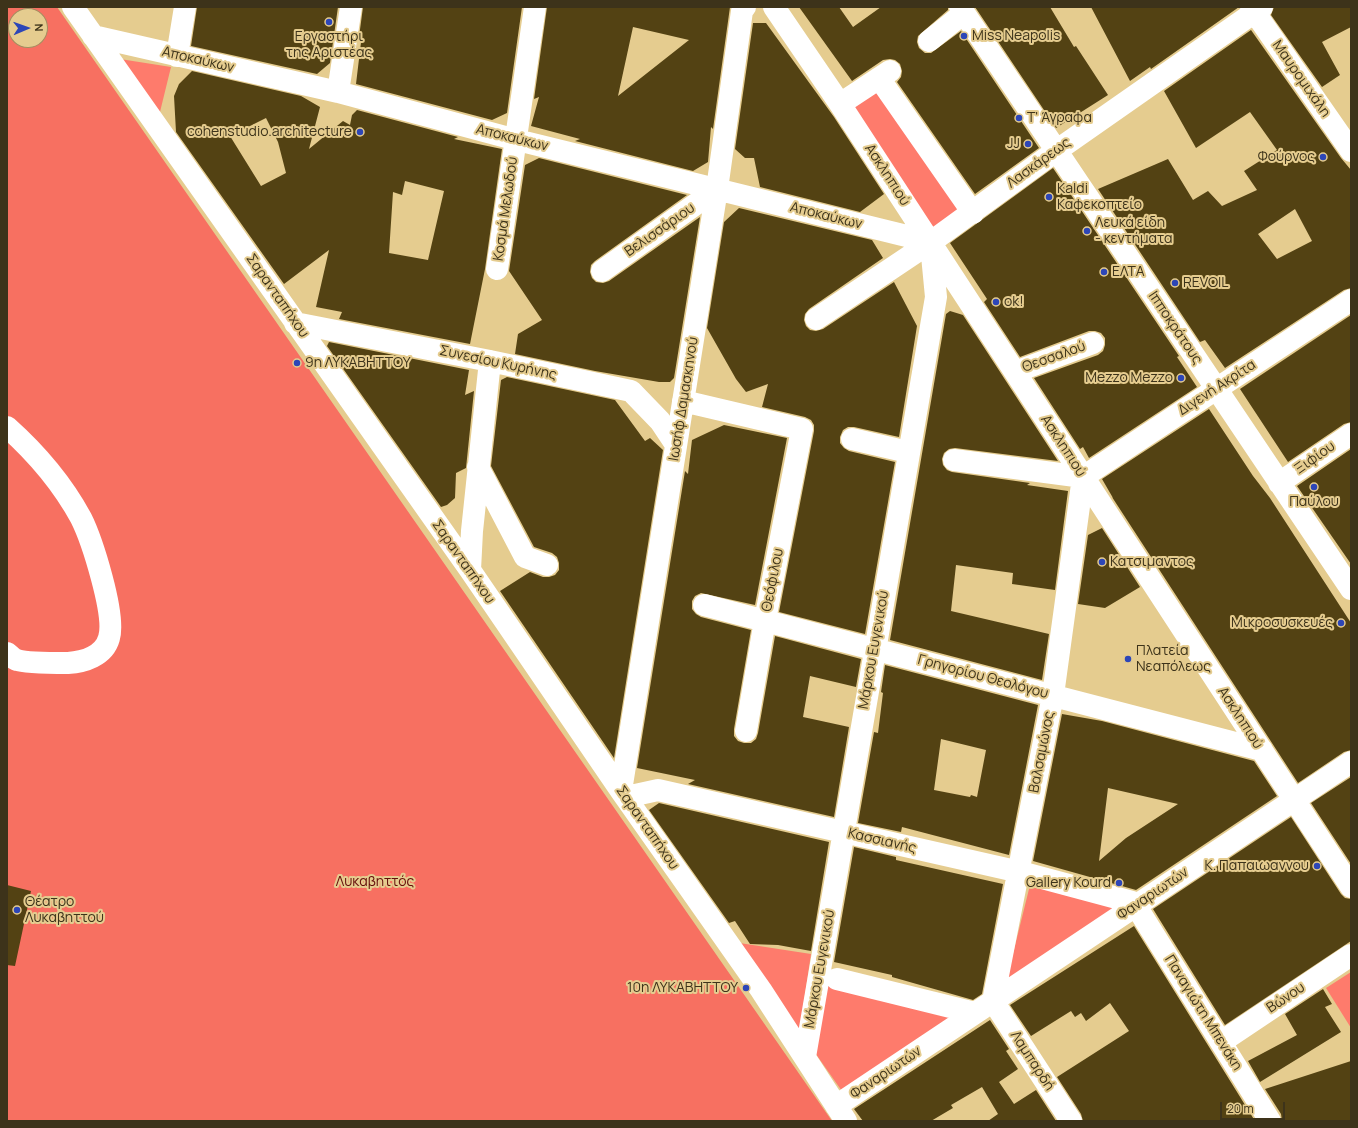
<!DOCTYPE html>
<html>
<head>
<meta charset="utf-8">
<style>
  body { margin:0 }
  #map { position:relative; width:1358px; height:1128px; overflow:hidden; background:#e5cc8f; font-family:Manrope,sans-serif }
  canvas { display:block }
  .frame { position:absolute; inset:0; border:8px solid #3d331a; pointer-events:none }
  .north { position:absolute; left:8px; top:8px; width:40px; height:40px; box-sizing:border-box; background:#e5cc8f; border:1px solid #a28f60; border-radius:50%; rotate:88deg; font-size:11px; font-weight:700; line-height:16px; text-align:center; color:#3d331a }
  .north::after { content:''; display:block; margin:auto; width:14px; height:18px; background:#2d46b7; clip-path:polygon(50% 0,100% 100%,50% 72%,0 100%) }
  .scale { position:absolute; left:1220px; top:1102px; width:65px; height:18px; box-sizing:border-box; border:2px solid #3d331a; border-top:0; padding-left:5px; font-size:12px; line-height:14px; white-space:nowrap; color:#3d331a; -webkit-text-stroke:3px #e5cc8f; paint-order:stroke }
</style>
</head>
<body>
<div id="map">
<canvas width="1358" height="1128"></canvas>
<div class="frame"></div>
<div class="north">N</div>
<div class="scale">20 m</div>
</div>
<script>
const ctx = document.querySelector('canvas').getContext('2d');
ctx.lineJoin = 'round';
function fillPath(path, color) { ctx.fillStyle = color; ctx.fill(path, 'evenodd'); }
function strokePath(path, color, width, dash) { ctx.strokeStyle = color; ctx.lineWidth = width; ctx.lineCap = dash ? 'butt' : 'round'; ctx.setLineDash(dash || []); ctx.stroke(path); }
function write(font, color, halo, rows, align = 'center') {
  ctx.font = font + ' Manrope,sans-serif'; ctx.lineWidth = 4; ctx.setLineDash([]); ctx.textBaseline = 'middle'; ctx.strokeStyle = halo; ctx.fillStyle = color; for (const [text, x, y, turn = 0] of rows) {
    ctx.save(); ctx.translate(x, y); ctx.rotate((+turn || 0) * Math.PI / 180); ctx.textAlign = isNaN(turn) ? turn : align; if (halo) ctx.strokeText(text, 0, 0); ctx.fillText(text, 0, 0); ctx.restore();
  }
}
fillPath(new Path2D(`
  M120 59 171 67 159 116Z
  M879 83 965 208 933 229 849 103Z
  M1030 885 1119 908 1005 986Z
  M733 942 811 954 799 1035Z
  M1351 972V1028L1326 988Z
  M825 979 965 1014 844 1094 813 1050Z`), '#fe7b6c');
fillPath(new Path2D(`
  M7 7H57L832 1121H7ZM16 16H40V40H16Z`), '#f77061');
fillPath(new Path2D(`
  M197 7H338L330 63 317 74 191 46Z
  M363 7H522L507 113 492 120 356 84 362 34 359 37Z
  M547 7H730L713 129 711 127 708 162 693 171 575 141 580 139 531 126 539 97 534 99ZM633 27 689 40 618 96Z
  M799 7H839L853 27 881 7H948V10L918 36 917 42 919 48 925 53H931L961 31 1039 148 975 194 897 82 901 77 902 71 900 64 895 60 890 59 883 60 852 81Z
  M975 7H1050L1074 47 1076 46 1108 95 1056 128Z
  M1091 7H1239L1151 69 1150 67 1130 81Z
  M1274 7H1351V27L1322 42 1340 75 1322 87 1271 15Z
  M753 23H766L834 117 884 194 860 212 760 187 754 158H745L735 149Z
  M1251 30 1341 158 1351 170V288L1344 290 1225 368 1205 340 1200 342 1098 189 1168 159 1193 200 1208 191 1222 206 1257 190 1244 171 1277 150 1250 112 1196 148 1164 91ZM1295 209 1312 241 1277 259 1258 234Z
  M192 71 301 96 320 107 309 149 343 121 350 125 352 115 357 110 458 137 454 139 502 149 485 269 470 344 339 319 342 312 316 307 329 250 284 284 176 132 174 96 179 84ZM266 118 278 142 286 173 261 186 230 136ZM405 181 444 191 428 260 389 253 393 192 402 195Z
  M539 158 687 195 595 261 591 265 590 272 592 278 596 282 603 283 609 281 700 217 674 378 670 382H659L595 371 515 354 518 334 542 320 509 271 525 165Z
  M1053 168 1179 356 1177 357 1197 387 1089 458 1083 447 1080 449 1034 378 1098 355 1103 351 1105 345V338L1101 333 1095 331H1089L1020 357 984 302 987 299 950 243Z
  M739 208 872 240 883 258 809 309 805 314 804 320 806 326 810 330 816 331 823 329 894 282 917 326 899 437 854 427H848L843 430 840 437V443L844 448 849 451 895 462 865 634 779 612 814 431V425L811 420 805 417 762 407 768 384 746 392 736 379 707 328 724 222Z
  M950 311 963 315 1058 461 955 448 949 449 944 453 942 459 943 465 947 470 952 472 1030 483 1027 485 1068 491 1055 590 1012 584 1013 573 956 565 951 611 1049 634 1042 680 890 640 946 314Z
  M1351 315V422L1344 424 1288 462 1240 389Z
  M329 342 469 370 465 395 474 391 466 468 456 473 455 498 447 505 441 507 327 346Z
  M507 377 615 400 645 441 650 438 663 450 614 758 500 591 530 572 543 577H549L555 575 559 570V563L557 557 552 553 534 547 491 466 501 380Z
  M1209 409 1253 476 1270 498 1351 623V750L1344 752 1298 783 1112 497 1113 498 1102 479Z
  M724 425 787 438 755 605 701 593 695 596 692 601V609L696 614 701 617 751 630 734 729V736L738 741 744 743H751L756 739 758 733 775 636 861 659 856 687 810 676 803 717 849 727 834 817 688 784 695 780 637 768 685 471 688 474 692 440Z
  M1351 449V564L1297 486Z
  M1102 528 1140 587 1105 608 1078 604 1088 535Z
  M885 665 1038 705 1009 855 902 827 901 832 858 823 874 732 878 733 883 693 881 692ZM941 739 986 750 977 797 971 795 970 797 934 790Z
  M1062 714 1102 721 1254 761 1277 796 1136 890 1033 861ZM1108 788 1178 804 1126 838 1099 861Z
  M1351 777V864L1311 803Z
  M659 803 829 842 811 951 778 945 750 944 735 921 729 923 649 810Z
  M1291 817 1341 894 1345 898 1351 899V941L1225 1025 1153 909Z
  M854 847 896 857V860L1003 884 982 994 973 1000 892 977V975L834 962Z
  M7 885 31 891 15 966 7 965Z
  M1134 926 1255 1121H1083L1081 1114 1057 1077 1129 1031 1110 1003 1086 1021 1081 1013 1075 1017 1071 1011 1031 1036 1010 1005Z
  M1323 989 1332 1004 1325 1007 1341 1032 1260 1082 1248 1061 1297 1035 1285 1014Z
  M990 1020 1009 1049 1006 1051 1018 1069 999 1082 1014 1104 1036 1090 1056 1121H988L998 1114 982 1087 951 1105 953 1108 931 1121H863L854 1109Z
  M1351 1061V1121H1282L1281 1114 1265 1089Z`), '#534213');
strokePath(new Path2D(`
  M73 7 470 570 621 791 761 990 846 1121
  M774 7 840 104 1351 887
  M960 7 1351 589
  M1251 7 1351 151
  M93 36 338 92 517 140 931 242
  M929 41 964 13
  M177 56 185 7
  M879 78 973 213
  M338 92 351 7
  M840 104 890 71
  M497 269 535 7
  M602 271 717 189
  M816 319 931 242 1056 151 1262 7
  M295 323 490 361 631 391 660 421 676 445
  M1015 372 1093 343
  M683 401 802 429 765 620 746 731
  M7 427C35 452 63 485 81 518 92 540 116 615 109 638 104 656 84 662 68 663 58 663 25 663 17 660 13 659 10 655 7 653
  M852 439 908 452
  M954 460 1083 477
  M478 467 525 557 547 565
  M1083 477 1351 300
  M1279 483 1351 434
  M470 570 472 531 490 361
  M704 605 1262 750
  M621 791 717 189 742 11 745 7
  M626 797 658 790 1020 872 1132 902 1136 906 1270 1121
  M837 979 975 1013
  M993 1001 1053 695 1083 477
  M993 1001 1071 1121
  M1221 1042 1351 955
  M805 1057 936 297 931 245
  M836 1106 1351 762`), '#fff', 22);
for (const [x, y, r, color] of [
  [329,22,4,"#2d46b7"],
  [964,36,4,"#2d46b7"],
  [1019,118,4,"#2d46b7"],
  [360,132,4,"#2d46b7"],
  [1028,144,4,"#2d46b7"],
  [1323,157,4,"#2d46b7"],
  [1049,197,4,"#2d46b7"],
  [1087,231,4,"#2d46b7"],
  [1104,272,4,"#2d46b7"],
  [1175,283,4,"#2d46b7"],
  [996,302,4,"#2d46b7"],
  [297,363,4,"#2d46b7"],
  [1181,378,4,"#2d46b7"],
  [1314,487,4,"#2d46b7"],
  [1102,562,4,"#2d46b7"],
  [1341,623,4,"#2d46b7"],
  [1128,659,4,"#2d46b7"],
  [1317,866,4,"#2d46b7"],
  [1119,883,4,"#2d46b7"],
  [17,910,4,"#2d46b7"],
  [746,988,4,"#2d46b7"]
]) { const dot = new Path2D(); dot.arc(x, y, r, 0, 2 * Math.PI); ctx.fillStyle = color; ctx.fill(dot); strokePath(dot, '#e5cc8f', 1.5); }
write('14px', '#3d331a', '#e5cc8f', [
  ["Miss Neapolis",972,36],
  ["Εργαστήρι",329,37,"center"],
  ["της Αριστέας",329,53,"center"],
  ["Τ' Άγραφα",1027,118],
  ["cohenstudio.architecture",352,132,"right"],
  ["JJ",1020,144,"right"],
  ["Φούρνος",1315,157,"right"],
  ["Kaldi",1057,189],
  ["Καφεκοπτείο",1057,205],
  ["Λευκά είδη",1095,223],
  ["- κεντήματα",1095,239],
  ["ΕΛΤΑ",1112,272],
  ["REVOIL",1183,283],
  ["ok!",1004,302],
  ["9η ΛΥΚΑΒΗΤΤΟΥ",305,363],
  ["Mezzo Mezzo",1173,378,"right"],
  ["Παύλου",1314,502,"center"],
  ["Κατσιμαντος",1110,562],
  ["Μικροσυσκευές",1333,623,"right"],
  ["Πλατεία",1136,651],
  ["Νεαπόλεως",1136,667],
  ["Κ. Παπαιωαννου",1309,866,"right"],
  ["Gallery Kourd",1111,883,"right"],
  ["Θέατρο",25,902],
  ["Λυκαβηττού",25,918],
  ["10η ΛΥΚΑΒΗΤΤΟΥ",738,988,"right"]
], 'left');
write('14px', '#3d331a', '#e5cc8f', [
  ["Αποκαύκων",198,60,13],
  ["Μαυρομιχάλη",1301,79,55],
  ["Αποκαύκων",512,138,14],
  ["Λασκάρεως",1039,163,-36],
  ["Ασκληπιού",887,175,57],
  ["Κοσμά Μελωδού",506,209,-82],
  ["Αποκαύκων",826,216,14],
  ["Βελισσάριου",660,230,-35],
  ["Σαρανταπήχου",277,296,55],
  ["Ιπποκράτους",1175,328,56],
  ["Θεσσαλού",1054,357,-20],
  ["Συνεσίου Κυρήνης",498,363,12],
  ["Διγενή Ακρίτα",1217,388,-33],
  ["Ιωσήφ Δαμασκηνού",684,399,-81],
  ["Ασκληπιού",1063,446,57],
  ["Ξιφίου",1315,458,-35],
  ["Σαρανταπήχου",463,562,55],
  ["Θεόφιλου",773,580,-79],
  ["Μάρκου Ευγενικού",874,650,-80],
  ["Γρηγορίου Θεολόγου",983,677,15],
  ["Ασκληπιού",1240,718,57],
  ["Βαλσαμώνος",1042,752,-79],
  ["Σαρανταπήχου",647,828,55],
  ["Κασσιανής",882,841,13],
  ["Φαναριωτών",1153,894,-34],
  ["Μάρκου Ευγενικού",820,969,-80],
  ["Βώνου",1286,998,-34],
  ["Παναγιώτη Μπενάκη",1203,1013,58],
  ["Λαμπαρδή",1032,1061,57],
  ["Φαναριωτών",886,1073,-34]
]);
write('14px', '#640d0a', '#e5cc8f', [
  ["Λυκαβηττός",375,882]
]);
</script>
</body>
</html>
